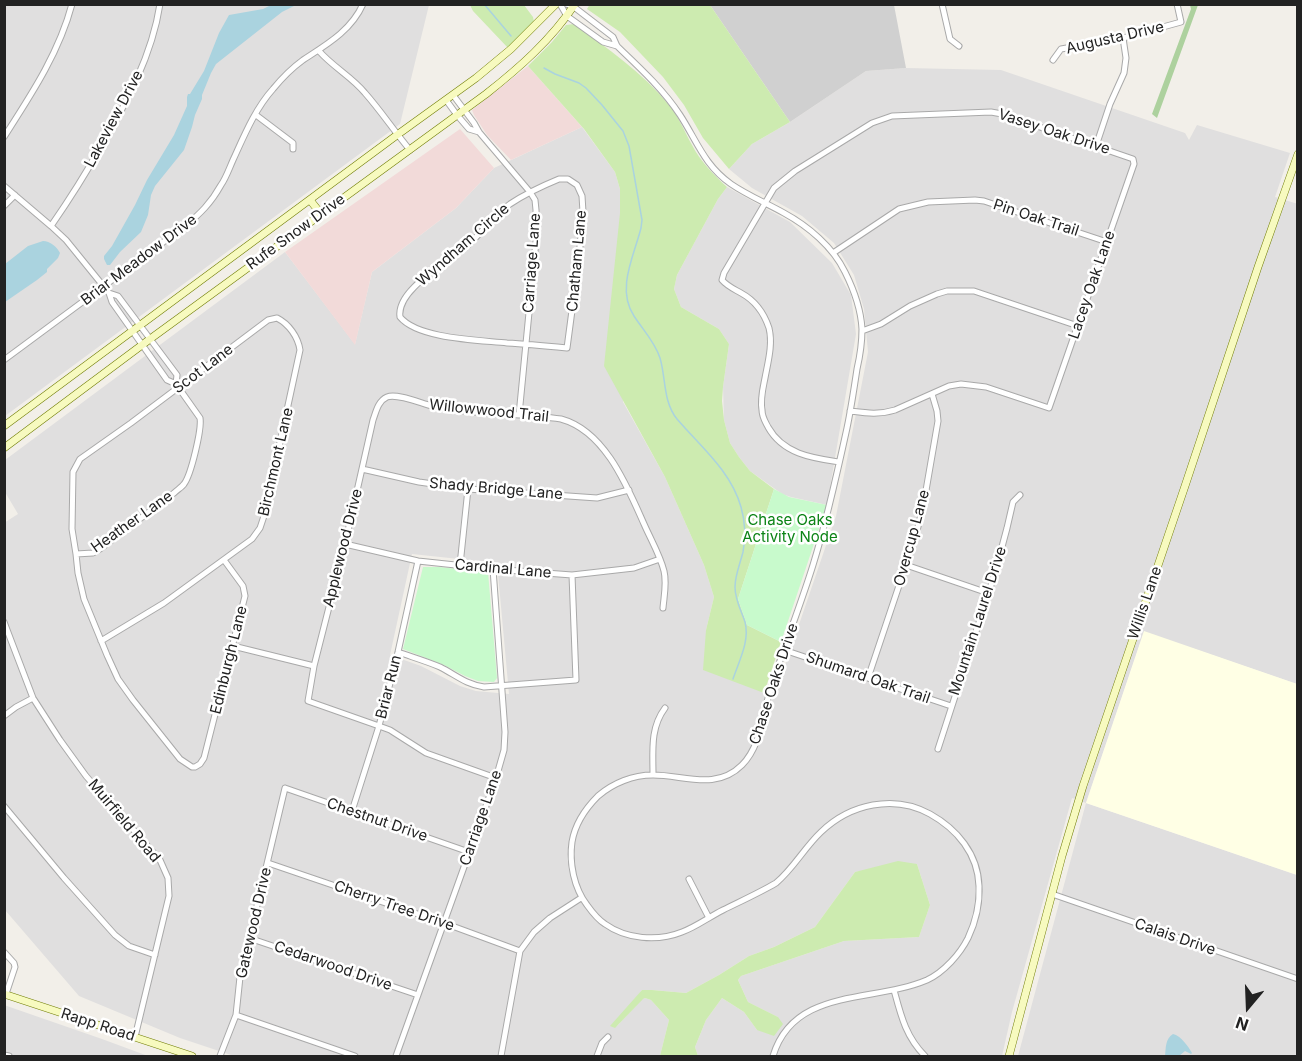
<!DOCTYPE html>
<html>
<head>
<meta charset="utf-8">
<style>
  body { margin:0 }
  #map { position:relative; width:1302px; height:1061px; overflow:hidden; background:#f2efe9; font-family:Inter,sans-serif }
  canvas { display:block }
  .frame { position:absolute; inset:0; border:6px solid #222; pointer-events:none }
  .north { position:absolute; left:1218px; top:977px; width:60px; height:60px; -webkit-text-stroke:4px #fff; paint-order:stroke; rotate:199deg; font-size:16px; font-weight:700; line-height:24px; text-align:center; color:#222 }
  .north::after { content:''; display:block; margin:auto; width:21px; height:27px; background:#222; clip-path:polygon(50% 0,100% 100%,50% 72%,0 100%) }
</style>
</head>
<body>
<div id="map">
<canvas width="1302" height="1061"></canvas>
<div class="frame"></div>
<div class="north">N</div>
</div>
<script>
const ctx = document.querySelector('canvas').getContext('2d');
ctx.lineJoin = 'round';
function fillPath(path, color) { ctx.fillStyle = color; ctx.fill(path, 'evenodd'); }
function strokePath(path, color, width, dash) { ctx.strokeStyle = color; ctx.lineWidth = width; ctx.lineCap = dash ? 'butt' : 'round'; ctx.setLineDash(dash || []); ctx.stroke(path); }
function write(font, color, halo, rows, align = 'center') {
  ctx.font = font + ' Inter,sans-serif'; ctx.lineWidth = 5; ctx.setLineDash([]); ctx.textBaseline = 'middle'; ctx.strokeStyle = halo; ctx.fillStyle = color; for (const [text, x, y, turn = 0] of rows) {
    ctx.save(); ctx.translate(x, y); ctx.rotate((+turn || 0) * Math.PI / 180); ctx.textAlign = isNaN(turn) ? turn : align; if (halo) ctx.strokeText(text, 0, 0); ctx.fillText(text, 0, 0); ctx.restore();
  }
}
fillPath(new Path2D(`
  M5 5H429L400 124 5 416Z
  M906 68 1001 70 1185 133 1189 140 1197 125 1290 153 1275 197 1298 204 1297 684 1144 632 1086 803 1297 875V1056H1018L1086 803 1072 798 1012 1012 1002 1056H698L695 1047 706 1020 722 998 744 1012 757 1030 778 1017 748 1002 738 980 741 976 844 941 919 937 930 905 917 864 855 872 815 927 774 947 749 956 719 975 686 993 652 990H642L616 1027 642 999 645 998 651 1000 669 1020 660 1056H234L180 1038 79 996 5 910 4 523 18 514 5 492V460L285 252 355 344 372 272 456 208 494 168 582 127 615 172 620 189 623 402 665 477 704 565 714 597 706 630 764 693 775 695 836 516 868 352 864 309 854 275 834 243 802 216 752 188 729 169 752 144 790 122 866 71ZM412 554 497 563 509 694 476 691 460 686 421 666 390 655Z
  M727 187 790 222 832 263 851 295 856 334 827 505 791 497 782 494 750 471 739 457 730 443 724 420 723 387 729 344 719 329 681 307 674 289 677 275 718 199Z
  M4 1005 102 1039 148 1056H5Z`), '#e0dfdf');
fillPath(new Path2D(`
  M528 66 582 127 511 160 487 135 474 115 472 110Z
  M460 129 494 168 456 208 372 272 355 345 285 252Z`), '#f2dad9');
fillPath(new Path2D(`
  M1144 631 1297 684V875L1086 803Z`), '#ffffe5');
fillPath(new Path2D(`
  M710 5H894L906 68 866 71 790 122Z`), '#d0d0d0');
fillPath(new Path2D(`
  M590 4 710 5 790 122 752 144 729 169 703 138 684 105 663 77 620 32 587 9Z
  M470 5H524L533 17 534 22 508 48 473 11Z
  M574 24C607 48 642 72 669 105 679 117 684 131 692 145 701 162 713 174 727 187L718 199 677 275 674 289 681 307 719 329 729 344 723 387 722 401 724 420 730 443 739 457 750 471 774 489 738 599 747 625 781 642 764 693 703 670 706 630 714 597 704 565 665 477 604 366 620 213V189L615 172 584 129 528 66 552 42 566 25Z
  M898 861 917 864 930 905 919 937 844 941 741 976 738 980 748 1002 778 1017 783 1024 774 1036 757 1030 744 1012 722 998 706 1020 695 1047 698 1056H660L669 1020 651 1000 645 998 643 999 615 1028 610 1026 642 990H652L686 993 719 975 749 956 774 947 815 927 855 872Z`), '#cdebb0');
fillPath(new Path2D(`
  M1190 5H1198L1157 118 1152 114 1191 9Z`), '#add19e');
fillPath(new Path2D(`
  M774 489 789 497 827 505 781 642 747 625 738 599Z
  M423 567H439L488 572 497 678 494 682 478 681 465 676 444 665 403 649Z`), '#c8facc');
fillPath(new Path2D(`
  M273 4 296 5 282 12 216 64 211 73 202 95V99L195 115 192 127 184 150 155 186 151 195 148 215 141 232 120 252 110 265H107L104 259V256L112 246 135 205 147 180 174 135 187 106V97L188 94H190L204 71 219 33 229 15 263 9Z
  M43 241C50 241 57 247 60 253L58 258 47 269V272L37 280 5 302V264L28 246Z
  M1173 1034C1181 1036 1188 1046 1192 1053L1191 1054 1185 1051 1179 1056H1165C1166 1048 1165 1039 1173 1034Z`), '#aad3df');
strokePath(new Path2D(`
  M484 4 511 36
  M544 68 555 74 579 83 586 88 602 105 623 131 629 146 642 220 641 228C634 256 616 289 634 316 643 330 655 342 660 358 666 378 663 402 677 419 700 446 731 471 741 507 745 521 746 537 743 552 740 564 735 575 735 587 735 600 741 610 745 622 750 641 739 661 733 679`), '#aad3df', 1.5);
const street = new Path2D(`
  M560 4 567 16 603 42 617 46
  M566 4 574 7 613 37 617 46C639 67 663 89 680 115 697 141 704 165 731 184 747 195 766 203 784 213 808 226 833 247 845 272 854 290 861 310 862 329 862 342 860 356 857 369 854 389 851 409 847 428 837 474 827 520 813 565 800 607 783 649 770 691 762 716 761 746 742 765 716 791 684 775 653 775 633 775 613 783 598 796 585 809 575 824 572 842 569 863 574 888 587 905 592 912 597 919 605 924 626 939 657 942 682 932 696 927 709 917 723 910 741 901 759 893 776 883 794 868 804 848 821 832 850 804 894 794 930 814 957 829 978 854 979 886 980 905 976 921 968 938 960 954 944 972 927 980 873 1003 794 987 773 1056
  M942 4 950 39 959 46
  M319 51C333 67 352 77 365 93 381 111 394 131 410 150
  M1053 60 1061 49 1123 38 1181 22 1177 4
  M453 95 474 123 479 132 530 192 535 200 536 210V241L519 415
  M446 100 457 115 469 129 479 132
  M256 115 293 143V149
  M4 137C31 95 59 53 72 4
  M1096 146 1110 104 1124 73 1126 58 1123 38
  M559 179H568L577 185 582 196 583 212 579 258 567 348C547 346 527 344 507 343 479 340 418 339 400 317 396 289 448 263 467 246 482 233 493 216 510 204 525 194 542 186 559 179Z
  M4 186 51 226 66 240 109 293 112 302 167 380 176 384 200 418C202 429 191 475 184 484 182 487 177 490 174 493L100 549 93 553 76 554
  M4 206 15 195
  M51 226C69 200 85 175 100 148 126 104 152 56 160 4
  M833 253 899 209 928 202 975 200 984 201 1107 242
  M109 293 118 296 177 375 176 384
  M862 331 881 324 910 306 937 294 947 291H974L1078 326
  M4 360 185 226C200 214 211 203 221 185 226 178 229 169 233 160 244 136 255 109 273 89 282 78 292 68 303 60 326 45 351 31 363 4
  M839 462C812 458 783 454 768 427 765 421 762 417 762 410 760 399 763 388 765 378 768 362 773 344 769 328 764 313 754 300 741 293 734 289 727 286 722 280L724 273 774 188 795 171 872 123 892 116 991 112 1002 114 1133 159 1134 164 1049 408 986 387 961 384 949 386 895 410C879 415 866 413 850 411
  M362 469 419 482 468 489 597 498 629 490
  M345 544 418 561 493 569 572 575 634 568 660 559
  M460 565 468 489
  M906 565 988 593
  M4 622 33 698 60 740 86 776 160 860 168 878 169 896 135 1037
  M101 641 164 603 252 539 260 528 264 516 300 350C298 337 289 324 277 318L268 320 131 423 80 459 73 472 72 529 76 554 78 573 84 599 107 655 118 679 133 700 180 759 192 767H195L200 764 204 758 245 596 243 586 224 560
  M233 646 314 666
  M784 650 951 706
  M398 652C412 657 426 661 440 667 456 675 465 684 484 687L576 680 572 575
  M868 678 916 535 924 502 938 421 937 411 932 394
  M4 716 16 707 33 698
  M938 749 995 573 1007 528 1013 502 1020 495
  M653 775C653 751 650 728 665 708
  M496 778 426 753 390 730 379 726 308 701 314 666 345 544 373 420C376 412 378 401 387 397 397 393 420 403 432 406 474 415 518 413 561 419 605 431 627 486 644 524 651 540 660 555 664 571 667 583 664 596 663 608
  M4 806 64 878 115 935 129 946 155 955
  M352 811 379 726 398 652 418 561
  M268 863 444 923 520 951
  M689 879 709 918
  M1052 894 1298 979
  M249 938 418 995
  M4 952 14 963 15 967 6 994
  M894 990C901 1016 906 1037 925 1056
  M236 1015 355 1056
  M4 1055 9 1056
  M220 1056 236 1015 240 977 285 788 469 852
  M396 1056 496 778 504 750 505 732 493 569
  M501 1056 520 951 534 932 550 918 581 898
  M597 1056 602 1043 608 1037`);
const secondary = new Path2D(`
  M310 200 321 214
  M4 426 397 135 476 78 511 49 556 4
  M4 448 146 342 486 94C519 68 551 40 575 4
  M4 994 192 1056
  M1009 1056 1062 856 1083 786 1185 486 1258 267 1298 154`);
strokePath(street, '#a9a9a9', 7);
strokePath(secondary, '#707d05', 8);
strokePath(street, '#fff', 5);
strokePath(secondary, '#f7fabf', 7);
write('15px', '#222', '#fff', [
  ["Augusta Drive",1115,38,-13],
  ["Lakeview Drive",114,119,-62],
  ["Vasey Oak Drive",1054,132,18],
  ["Pin Oak Trail",1036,218,18],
  ["Rufe Snow Drive",296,232,-36],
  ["Wyndham Circle",463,245,-41],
  ["Briar Meadow Drive",139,260,-37],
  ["Chatham Lane",577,261,-85],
  ["Carriage Lane",532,263,-86],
  ["Lacey Oak Lane",1092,285,-71],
  ["Scot Lane",203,369,-37],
  ["Willowwood Trail",489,411,6],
  ["Birchmont Lane",276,462,-77],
  ["Shady Bridge Lane",496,489,5],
  ["Heather Lane",132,522,-35],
  ["Overcup Lane",912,538,-75],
  ["Applewood Drive",343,548,-76],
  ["Cardinal Lane",503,569,5],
  ["Willis Lane",1145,603,-71],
  ["Mountain Laurel Drive",978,621,-72],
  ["Edinburgh Lane",229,660,-76],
  ["Shumard Oak Trail",868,678,19],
  ["Chase Oaks Drive",774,684,-72],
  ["Briar Run",389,687,-76],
  ["Carriage Lane",481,818,-71],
  ["Chestnut Drive",377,820,19],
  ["Muirfield Road",124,821,50],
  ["Cherry Tree Drive",394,906,19],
  ["Gatewood Drive",254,923,-77],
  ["Calais Drive",1175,937,19],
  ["Cedarwood Drive",333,966,19],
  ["Rapp Road",98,1025,18]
]);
write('15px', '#0c8416', '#fff', [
  ["Chase Oaks",790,520],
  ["Activity Node",790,537]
]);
</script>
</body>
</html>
